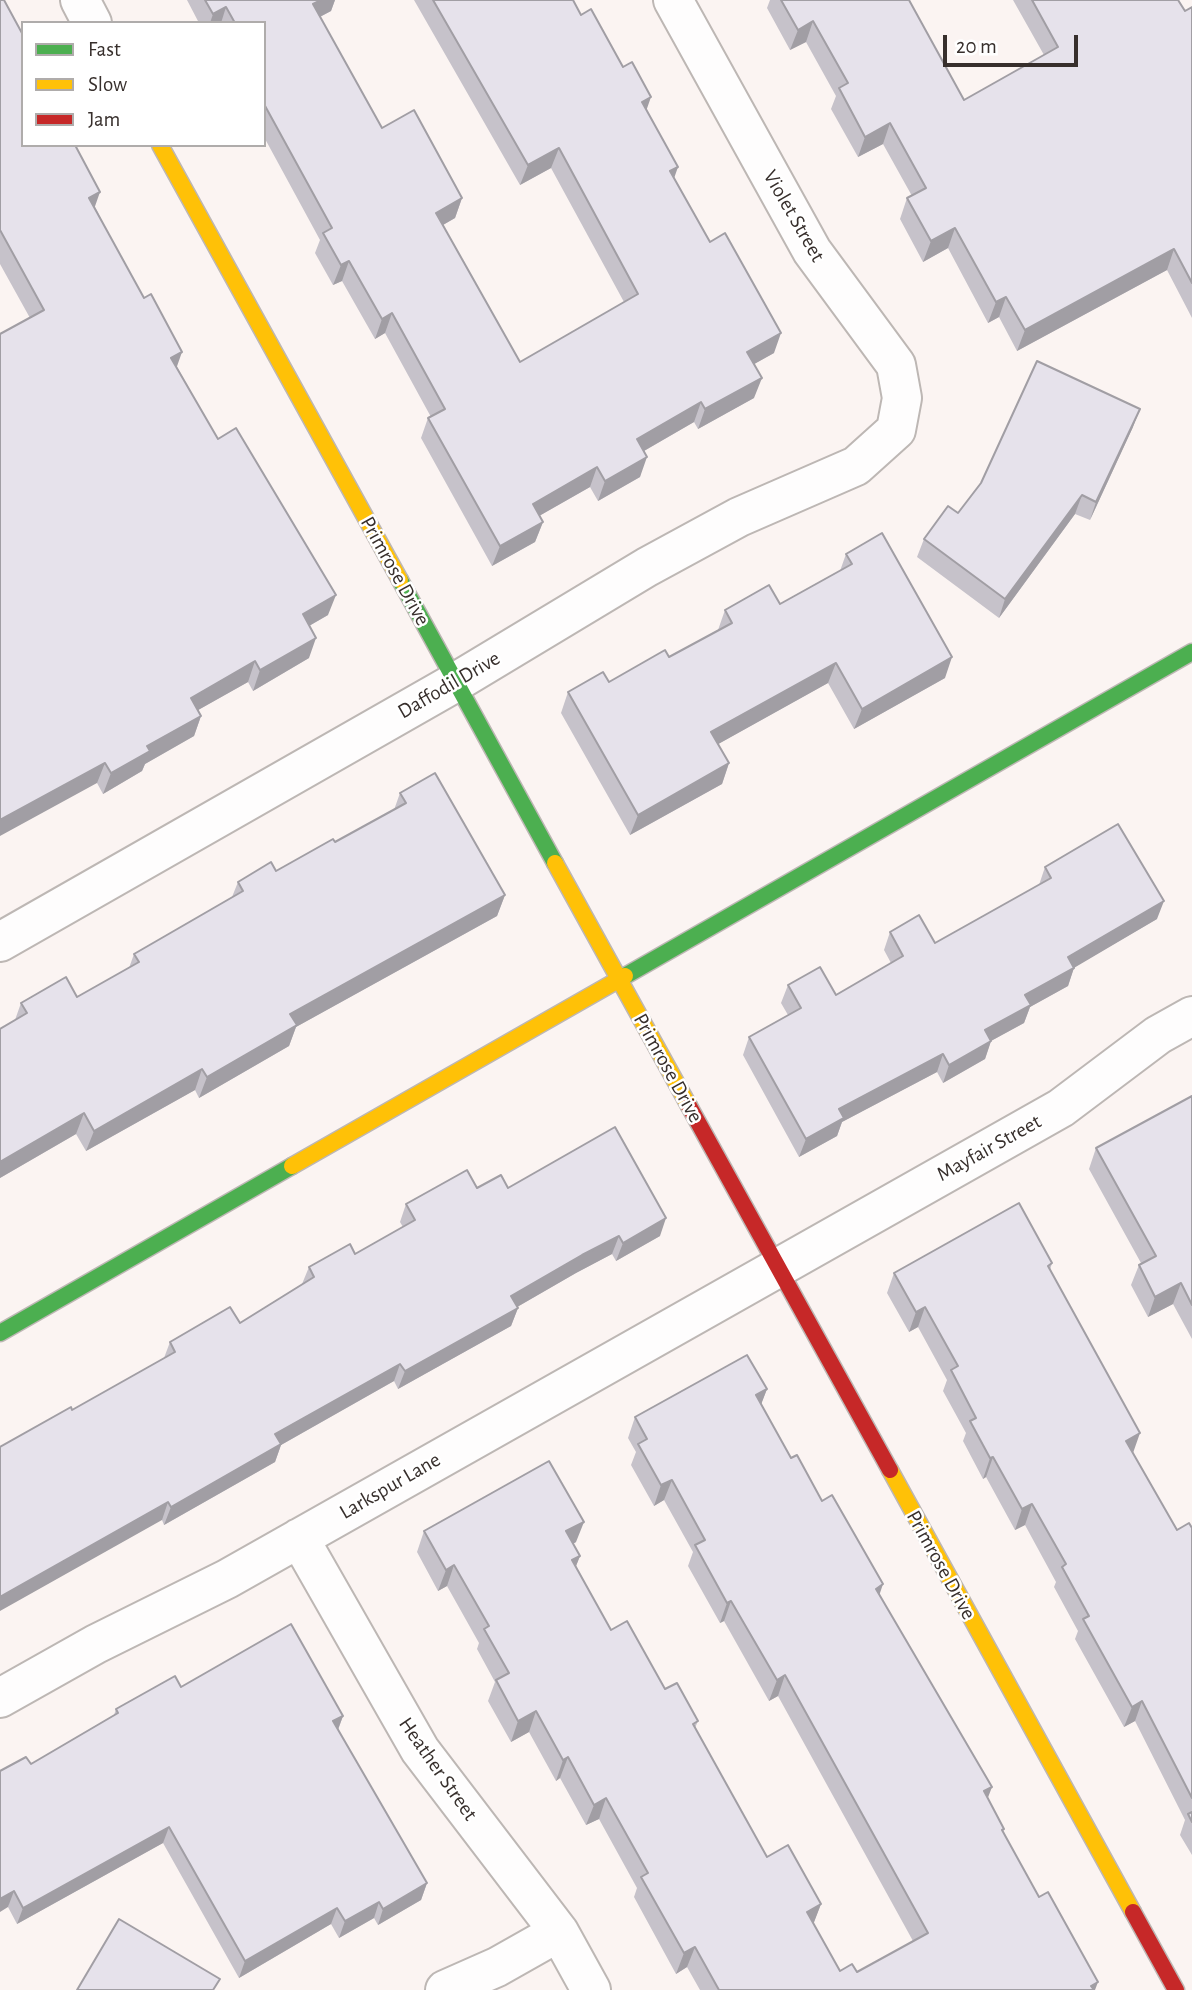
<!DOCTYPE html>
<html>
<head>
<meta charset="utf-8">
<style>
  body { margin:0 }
  #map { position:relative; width:1192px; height:1990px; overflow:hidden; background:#fbf4f2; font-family:"Alegreya Sans",sans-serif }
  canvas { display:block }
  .legend { position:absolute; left:21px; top:21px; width:245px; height:126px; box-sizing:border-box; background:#fff; border:2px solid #afacab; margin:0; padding:9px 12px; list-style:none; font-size:21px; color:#372f2c }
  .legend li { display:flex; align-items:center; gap:14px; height:35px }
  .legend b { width:35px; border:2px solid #afacab }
  .scale { position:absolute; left:943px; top:35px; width:135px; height:32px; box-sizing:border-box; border:4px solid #372f2c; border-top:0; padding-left:9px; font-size:21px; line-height:24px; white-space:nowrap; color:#372f2c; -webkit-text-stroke:5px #fff; paint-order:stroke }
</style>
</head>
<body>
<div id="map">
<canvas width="1192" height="1990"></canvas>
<ul class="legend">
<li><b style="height:9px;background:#4caf50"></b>Fast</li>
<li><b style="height:9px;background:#ffc107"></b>Slow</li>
<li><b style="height:9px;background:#c62828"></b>Jam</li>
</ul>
<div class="scale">20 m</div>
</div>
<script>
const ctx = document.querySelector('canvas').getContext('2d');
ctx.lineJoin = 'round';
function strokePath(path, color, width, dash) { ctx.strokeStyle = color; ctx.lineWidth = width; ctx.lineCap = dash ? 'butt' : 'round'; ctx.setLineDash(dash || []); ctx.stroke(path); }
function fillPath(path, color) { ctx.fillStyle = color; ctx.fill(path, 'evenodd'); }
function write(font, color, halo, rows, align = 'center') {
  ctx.font = font + ' "Alegreya Sans",sans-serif'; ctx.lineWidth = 5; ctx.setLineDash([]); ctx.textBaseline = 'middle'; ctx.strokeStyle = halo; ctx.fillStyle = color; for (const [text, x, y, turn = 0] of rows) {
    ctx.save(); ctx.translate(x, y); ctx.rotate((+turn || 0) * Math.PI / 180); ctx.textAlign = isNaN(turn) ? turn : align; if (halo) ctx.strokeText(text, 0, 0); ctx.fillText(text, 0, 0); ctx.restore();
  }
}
const street = new Path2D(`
  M80 0 92 23
  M0 942 456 682 647 567 739 517 856 466 896 430 902 398 896 365 812 251 673 0
  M299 1538 420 1750 559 1932 591 1990
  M0 1698 96 1644 227 1579 1061 1108 1158 1035 1192 1016
  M445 1990 497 1967 559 1932`);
const fast = new Path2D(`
  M400 580 555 863
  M625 976 1192 652
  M0 1333 292 1166`);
const slow = new Path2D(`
  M160 145 400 580
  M555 863 689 1106
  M292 1166 625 976
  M890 1470 1133 1912`);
const jam = new Path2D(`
  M689 1106 890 1470
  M1133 1912 1176 1990`);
strokePath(street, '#bdb7b4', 42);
strokePath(fast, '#bdb7b4', 19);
strokePath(slow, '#bdb7b4', 19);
strokePath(jam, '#bdb7b4', 19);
strokePath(street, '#fefdfd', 38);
strokePath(fast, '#4caf50', 16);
strokePath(slow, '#ffc107', 16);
strokePath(jam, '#c62828', 16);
fillPath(new Path2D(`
  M0 0 23 145 95 207 177 367 218 439 328 615 309 626V658L253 691 248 682 198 710 201 716 194 736 145 764 142 771 103 794 97 783 30 318 0 264Z
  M187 0H335L331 11 320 17 382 128 462 198 455 218 443 225 520 362 624 302 551 168 520 185 414 0H573L581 15 647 110 674 178 710 242 774 353 754 364V398L698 429 694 422 644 451 640 477 598 501 590 487 539 516 543 522 535 542 492 566 421 438 428 418 431 417 385 333 375 339 342 281 333 285 315 253 320 240 264 137V23H199Z
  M770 0H909L964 100 1044 55 1013 0H1178L1185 11 1192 7V318L1167 270 1017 351 999 317 988 323 948 248 923 262 900 219 907 198 912 196 883 144 858 157 831 109 836 96 806 42 790 50 767 8Z
  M1133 427 1090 520 1075 514 999 618 917 557 924 539 958 513Z
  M846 554 945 678 854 729 828 683 718 744 729 763 722 784 630 835 561 713 568 692 609 682 669 657 718 630 725 610 780 604 840 571Z
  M400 793 505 895 497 916 296 1027 289 1046 199 1098 195 1090 86 1151 76 1134 0 1178V1029L15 1020 21 1003 77 997 129 968 134 954 232 897 238 882 276 871 335 842 394 810Z
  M1045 867 1157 919 1074 967 1068 986 1030 1007 1024 1023 991 1041 985 1059 943 1083 937 1072 842 1122 837 1136 799 1157 743 1055 749 1037 788 1015 781 1003 788 985 836 995 891 963 884 950 890 932 935 943 1039 885Z
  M1192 1096V1339L1173 1304 1148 1317 1131 1285 1139 1265 1141 1263 1089 1169 1096 1148Z
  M477 1188H508L660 1236 616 1261 612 1254 576 1273 517 1307 518 1308 511 1326 398 1389 394 1381 281 1445 275 1462 164 1525 162 1520 72 1410 164 1358 170 1342 240 1323 302 1284 309 1267 355 1254 403 1227 400 1222 406 1204Z
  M1052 1263 1050 1270 1133 1453 1177 1530 1192 1528V1855L1180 1835 1185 1820 1135 1721 1124 1727 1075 1639 1078 1631 1054 1587 1056 1582 1025 1525 1015 1530 986 1477 983 1479 963 1441 966 1433 943 1391 947 1380 918 1327 909 1332 887 1293 894 1273Z
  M767 1389 761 1404 791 1458 822 1501 879 1595 1004 1829 1003 1832 1039 1897 1095 1990H700L687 1967 676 1974 634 1897 637 1888 599 1819 586 1825 560 1778 556 1781 529 1732 511 1742 488 1701 495 1682 477 1649 479 1643 447 1586 438 1591 417 1552 424 1531 576 1542 573 1544 580 1556 576 1566 611 1630 665 1689 698 1721 695 1728 767 1857 821 1904 813 1924 840 1971 857 1972 913 1941 778 1696 769 1701 724 1621 720 1623 688 1566 693 1552 664 1500 654 1506 631 1465 636 1452 628 1438 635 1417Z
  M181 1687 343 1716 338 1730 427 1883 421 1900 378 1925 374 1918 339 1938 331 1924 239 1978 163 1843 17 1924 8 1907 31 1764 114 1715 116 1709Z`), '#c6c2ca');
fillPath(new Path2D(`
  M321 0H335L331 11 306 24 313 4Z
  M226 7 221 23H210L213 14Z
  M813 21 806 42 790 50 798 30Z
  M651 97 644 117 642 102Z
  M890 123 883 144 858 157 865 137Z
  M559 148 551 168 520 185 528 165Z
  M678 167 671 187 670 171Z
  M100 192 93 212 89 198Z
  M462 198 455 218 429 233 436 213Z
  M955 228 948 248 923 262 931 241Z
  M1174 249 1167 270 1017 351 1025 330Z
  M349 261 342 281 333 285 341 265Z
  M1006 297 999 317 988 323 996 302Z
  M392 313 385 333 375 339 382 319Z
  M781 333 774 353 740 372 747 352Z
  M182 352 175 372 171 358Z
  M762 378 754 398 698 429 705 409Z
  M701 402 694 422 630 459 637 439Z
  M1140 409 1133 427 1090 520 1096 502Z
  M647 457 640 477 598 501 605 481Z
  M597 467 590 487 525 524 533 504Z
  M1082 495 1075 514 999 618 1005 599Z
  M543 522 535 542 492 566 500 546Z
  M336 595 328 615 295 634 303 614Z
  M316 638 309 658 253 691 260 670Z
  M952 657 945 678 854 729 862 709Z
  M255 661 248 682 184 718 191 698Z
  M836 663 828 683 704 752 711 732Z
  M201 716 194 736 145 764 142 771 103 794 111 773 147 746Z
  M105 763 97 783 0 836V820Z
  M729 763 722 784 630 835 638 815Z
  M505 895 497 916 296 1027 289 1046 199 1098 207 1077 290 1014Z
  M1164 901 1157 919 1062 975 1068 957Z
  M1074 968 1068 986 1030 1007 1024 1023 978 1048 985 1030 1025 995Z
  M991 1041 985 1059 943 1083 949 1065Z
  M943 1054 937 1072 842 1122 837 1136 799 1157 806 1139 839 1109Z
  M202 1069 195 1090 86 1151 94 1131Z
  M84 1113 76 1134 0 1178V1162Z
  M666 1218 660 1236 616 1261 623 1243Z
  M619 1236 612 1254 576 1273 505 1314 511 1296 582 1255Z
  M1181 1283 1173 1304 1148 1317 1155 1297Z
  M925 1307 918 1327 909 1332 916 1312Z
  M518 1308 511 1326 398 1389 405 1371Z
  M400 1364 394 1381 281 1445 275 1462 164 1525 171 1507 275 1434Z
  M767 1389 759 1410 756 1395Z
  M1140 1433 1133 1453 1126 1441Z
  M993 1457 986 1477 983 1479 990 1458Z
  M672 1480 664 1500 654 1506 661 1485Z
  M168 1502 162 1520 0 1611V1597Z
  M1032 1504 1025 1525 1015 1530 1022 1509Z
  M584 1522 576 1542 559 1552 566 1531Z
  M580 1556 572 1576V1560Z
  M454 1565 447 1586 438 1591 446 1570Z
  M883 1584 876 1605V1589Z
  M731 1601 724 1621 720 1623 727 1603Z
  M785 1675 778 1696 769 1701 777 1680Z
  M1142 1701 1135 1721 1124 1727 1132 1707Z
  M536 1711 529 1732 511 1742 518 1721Z
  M343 1716 337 1732 333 1721Z
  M568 1757 560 1778 556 1781 563 1760Z
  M992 1787 984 1808V1791Z
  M606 1798 599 1819 586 1825 594 1805Z
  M169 1827 163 1843 17 1924 23 1908Z
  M427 1883 421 1900 378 1925 383 1909Z
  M14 1891 8 1907 0 1912V1899Z
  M379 1902 374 1918 339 1938 345 1921Z
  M821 1904 813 1925 807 1912Z
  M337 1908 331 1924 239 1978 245 1961Z
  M695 1947 687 1967 676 1974 684 1953Z
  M1098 1982 1095 1990H1090L1091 1986Z`), '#a19ea4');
const building = new Path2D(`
  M0 0H4L23 35V145H69V146L75 145 100 192 89 198 144 298 151 294 182 352 171 358 218 439 236 428 336 595 303 614 316 638 260 670 255 661 191 698 201 716 147 746 150 751 111 773 105 763 0 820V334L44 310 0 230Z
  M205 0H321L313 4 382 128 414 110 462 198 436 213 520 362 638 294 559 148 528 165 433 0H573L581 15 591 9 623 67 632 62 651 97 642 102 678 167 670 171 710 242 725 233 781 333 747 352 762 378 705 409 701 402 637 439 647 457 605 481 597 467 533 504 543 522 500 546 428 418 445 409 392 313 382 319 349 261 341 265 323 233 332 228 264 104V23H235L226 7 213 14Z
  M781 0H909L964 100 1058 47 1032 0H1178L1185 11 1192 7V283L1174 249 1025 330 1006 297 996 302 955 228 931 241 907 198 926 188 890 123 865 137 839 88 848 83 813 21 798 30Z
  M1037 361 1140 409 1096 502 1082 495 1005 599 924 539 948 506 958 513 981 483Z
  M882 533 952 657 862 709 836 663 711 732 729 763 638 815 568 692 603 672 609 682 665 650 669 657 732 623 725 610 769 585 780 604 852 564 846 554Z
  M435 773 505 895 290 1014 297 1025 207 1077 202 1069 94 1131 84 1113 0 1162V1029L27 1013 21 1003 66 977 77 997 139 962 134 954 243 891 238 882 271 862 276 871 333 839 335 842 406 803 400 793Z
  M1118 824 1164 901 1068 957 1074 968 1025 995 1031 1005 985 1030 991 1041 949 1065 943 1054 839 1109 844 1118 806 1139 749 1037 801 1008 788 985 820 967 836 995 903 956 890 932 919 915 935 943 1051 878 1045 867Z
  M1192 1096V1305L1181 1283 1155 1297 1139 1265 1156 1256 1096 1148Z
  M615 1127 666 1218 623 1243 619 1236 582 1255 511 1296 518 1308 405 1371 400 1364 275 1434 281 1444 171 1507 168 1502 0 1597V1447L71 1407 72 1410 175 1352 170 1342 230 1307 240 1323 314 1277 309 1267 350 1244 355 1254 415 1220 406 1204 467 1170 477 1188 501 1175 508 1188Z
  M1019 1203 1052 1263 1048 1266 1140 1433 1126 1441 1177 1530 1189 1523 1192 1528V1798L1142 1701 1132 1707 1083 1619 1089 1616 1062 1567 1066 1564 1032 1504 1022 1509 993 1457 990 1458 970 1421 976 1418 951 1370 958 1366 925 1307 916 1312 894 1273Z
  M747 1355 767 1389 756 1395 791 1458 797 1455 822 1501 832 1495 883 1584 876 1589 992 1787 984 1791 1004 1829 1002 1830 1039 1897 1048 1892 1098 1982 1091 1986 1094 1990H719L695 1947 684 1953 641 1877 648 1873 606 1798 594 1805 568 1757 563 1760 536 1711 518 1721 496 1680 509 1673 484 1629 489 1626 454 1565 446 1570 424 1531 549 1461 584 1522 566 1531 580 1556 572 1560 611 1630 627 1621 665 1689 677 1683 698 1721 693 1724 767 1857 788 1845 821 1904 807 1912 840 1971 852 1964 857 1972 928 1933 785 1675 777 1680 731 1601 727 1603 695 1545 705 1540 672 1480 661 1485 638 1444 647 1439 635 1417Z
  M291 1624 343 1716 333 1721 427 1883 383 1909 379 1902 345 1921 337 1908 245 1961 169 1827 23 1908 14 1891 0 1899V1771L26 1757 31 1764 118 1713 116 1709 175 1676 181 1687Z
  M1192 1812V1822L1188 1814Z
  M119 1919 220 1979 213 1990H77Z`);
fillPath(building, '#e6e2eb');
strokePath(building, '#a19ea4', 2);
write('21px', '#372f2c', '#fff', [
  ["Violet Street",794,216,60],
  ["Primrose Drive",395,571,61],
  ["Daffodil Drive",449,685,-30],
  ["Primrose Drive",668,1068,61],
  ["Mayfair Street",989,1148,-29],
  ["Larkspur Lane",390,1486,-30],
  ["Primrose Drive",941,1565,61],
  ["Heather Street",438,1769,55]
]);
</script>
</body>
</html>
